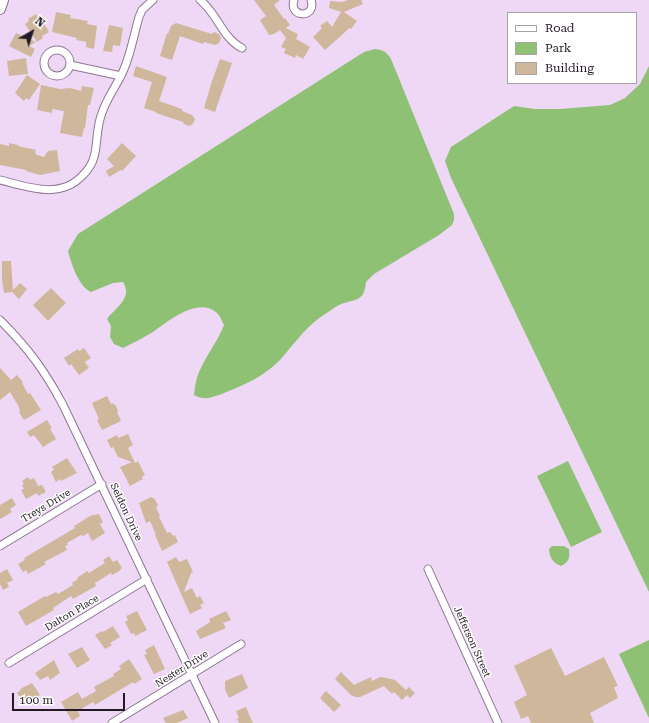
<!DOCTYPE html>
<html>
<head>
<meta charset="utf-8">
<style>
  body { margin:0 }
  #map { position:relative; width:649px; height:723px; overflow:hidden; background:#efd8f5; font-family:"Roboto Serif",serif }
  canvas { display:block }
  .legend { position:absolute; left:507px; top:12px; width:130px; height:72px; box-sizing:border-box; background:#fff; border:1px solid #a7a3a7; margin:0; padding:5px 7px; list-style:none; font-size:12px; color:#221924 }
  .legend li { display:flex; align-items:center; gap:8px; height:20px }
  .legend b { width:20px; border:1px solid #a7a3a7 }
  .north { position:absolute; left:12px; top:12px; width:40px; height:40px; -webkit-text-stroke:3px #fff; paint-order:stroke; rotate:39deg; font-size:11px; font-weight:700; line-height:16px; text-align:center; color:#221924 }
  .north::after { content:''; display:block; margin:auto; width:14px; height:18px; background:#221924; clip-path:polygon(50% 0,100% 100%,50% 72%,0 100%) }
  .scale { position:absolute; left:12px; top:693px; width:113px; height:18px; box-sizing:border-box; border:2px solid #221924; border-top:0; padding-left:5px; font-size:12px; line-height:14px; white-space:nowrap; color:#221924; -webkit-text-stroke:3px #fff; paint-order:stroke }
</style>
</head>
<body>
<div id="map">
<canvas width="649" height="723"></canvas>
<ul class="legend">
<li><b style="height:5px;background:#fff"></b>Road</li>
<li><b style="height:11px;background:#8fc175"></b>Park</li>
<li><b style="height:11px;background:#cfb79c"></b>Building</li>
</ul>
<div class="north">N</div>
<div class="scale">100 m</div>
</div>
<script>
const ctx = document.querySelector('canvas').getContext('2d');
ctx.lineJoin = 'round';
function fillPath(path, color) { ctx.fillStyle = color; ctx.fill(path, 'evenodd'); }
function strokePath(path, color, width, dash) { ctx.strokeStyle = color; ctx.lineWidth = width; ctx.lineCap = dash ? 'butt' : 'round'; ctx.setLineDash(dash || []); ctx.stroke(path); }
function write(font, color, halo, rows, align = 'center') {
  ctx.font = font + ' "Roboto Serif",serif'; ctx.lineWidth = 3; ctx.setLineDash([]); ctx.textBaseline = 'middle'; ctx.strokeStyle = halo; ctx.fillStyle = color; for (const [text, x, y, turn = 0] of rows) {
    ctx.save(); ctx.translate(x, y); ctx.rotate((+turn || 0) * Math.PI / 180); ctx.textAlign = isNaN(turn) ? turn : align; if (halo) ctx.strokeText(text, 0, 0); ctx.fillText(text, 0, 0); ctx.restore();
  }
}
fillPath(new Path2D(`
  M375 49C383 50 387 52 391 59L454 214V220L452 225 439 235 374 274 366 282C364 304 354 298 339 305 332 309 325 314 318 319 303 330 292 347 279 361 265 375 247 384 229 391 222 394 210 399 203 398 200 398 197 396 194 395 195 386 196 378 200 370 207 354 218 341 224 325 222 322 221 317 218 314 200 295 168 321 153 332 143 338 133 343 123 348L114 344 110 337 111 326 107 319C116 307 133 298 123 282L113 283 91 292C79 287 71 263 68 251L78 234 364 52Z
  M649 66V592L451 178 445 161 451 147 514 106 535 109H560L610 105 625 98 640 84Z
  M568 461 602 532 571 547 537 476Z
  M552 546H564L569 549C570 558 569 562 561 566 552 562 550 558 549 549Z
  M649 640V718L619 654Z`), '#8fc175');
fillPath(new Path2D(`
  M254 0H280L274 5 284 19 285 18 290 25 286 28 298 34 296 39 310 47 303 59 296 55 295 58 284 53 286 49 281 47 286 38 280 30 274 34 269 35 260 20 266 16Z
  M348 0H361L363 4 344 12 357 21 351 29 349 28 343 34 325 50 313 37 322 28 320 26 327 21 332 27 341 12 329 8 330 1 342 2Z
  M56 12 71 15 70 18 88 21 87 24 97 26 94 49 86 47V42L76 40 77 38 52 32Z
  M36 14 37 16 39 15 49 32 42 36 43 38 37 42 25 24 29 21 28 19Z
  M176 23 212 34 214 32 219 34 221 38 219 43 215 45 204 42 203 44 180 36 172 60 160 56 167 33 168 34 171 26Z
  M109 25 123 28 120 46 113 45 112 52 103 51Z
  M16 33 36 42 29 46 35 49 31 57 9 46Z
  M26 58 28 74 9 76 7 61Z
  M220 59 232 63 215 112 204 108 212 81Z
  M136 66 167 77 159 101 182 109V111L192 115 195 119 193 124 189 126 184 124 183 122 156 113V112L144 108 152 82 133 76Z
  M27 75 40 84 29 100 26 98 24 101 15 93Z
  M41 85 60 89 70 88 81 91 82 86 94 88 90 105H88L85 128H84L82 137 60 133 64 111 52 109V113L37 110Z
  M9 143 18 145V146L36 150 35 154 44 157 48 151 57 150 60 171 40 175 26 171V170L0 165V144L9 146Z
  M122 143 136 156 122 171 121 170 109 177 106 171 114 166 107 159Z
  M2 261H11L13 290 20 283 27 289 19 299 12 292 4 293 2 279Z
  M51 288 66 303 48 321 33 305Z
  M84 348 91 358 85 362 89 368 79 375 71 364 69 366 64 358 78 349 79 351Z
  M0 368 11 380 17 375 23 382 22 383 28 394 30 393 41 410 24 420 19 412 20 411 19 407 10 392 0 400Z
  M107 396 111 404 113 403 114 405 115 404 118 411 117 412 121 421 102 430 97 420 99 419 92 403Z
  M47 420 52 428 50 429 56 439 43 447 34 435 30 437 27 432Z
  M128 434 133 445 128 448 135 463 138 461 145 475 142 477 143 479 130 486 120 467 132 462 118 457 113 447 111 448 107 440 117 435 118 438Z
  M67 458 77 473 61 481 60 479 56 482 51 472 54 470 52 467Z
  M28 477 30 480 34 478 38 486 42 485 46 492 38 496 37 493 26 499 21 490 24 489 22 485 24 484 22 481Z
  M151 497 155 499 158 506 156 507 160 516 159 517 167 533 170 532 173 536 175 535 178 542 162 551 155 535H156L150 521 146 523 139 503Z
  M12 498 16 505 10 509 12 512 0 519V505Z
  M99 514 103 522 100 524 105 533 92 541 88 533 83 536 81 535 67 543 68 545 65 546 67 550 44 562 46 564 28 574 26 570 23 572 18 564 25 560 24 558 75 528 74 526 90 516Z
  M109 556 113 562 117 560 122 568 119 571 112 575 111 573 95 583 96 586 73 599 71 596 53 608 54 610 26 626 18 612 45 596 46 597 56 592 58 594 73 585 72 583 78 579 77 578 87 571 89 573 105 563 103 560Z
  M176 557 179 562 187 559 193 572 191 573 184 592 192 588 197 598 200 596 204 603 200 605 202 608 190 614 167 562Z
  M7 569 13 580 7 583 9 587 3 590 0 584V573Z
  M137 611 147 630 135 636 134 633 131 634 125 622 128 620 126 616Z
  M226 611 231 620 223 623 226 628 200 639 196 631 210 622 209 619Z
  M113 626 120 637 110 643 112 645 105 649 95 635 102 631 103 632Z
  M154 645 165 669 154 674 144 655 147 654 145 650Z
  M82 647 90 660 77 668 68 654Z
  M551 648 565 676 604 657 618 686 614 687 618 698 590 713 594 723H531L528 716 521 719 514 702 527 695 514 666Z
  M129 659 142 679 134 684 133 682 95 705 93 702 78 711 80 716 72 721 61 702 78 692 82 699 96 691 94 687 114 676 113 674 121 669 119 666Z
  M54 660 60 673 50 680 48 676 40 680 35 673Z
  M341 672 354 685 371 677 372 681 380 677 387 678 395 680 406 690 409 687 415 693 410 698 407 695 402 700 394 692 392 694 384 686 360 697H356L351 695 335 679Z
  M242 674 248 688 229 698 225 690V681Z
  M32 683 40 695 24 703 17 693 21 690 20 689Z
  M326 691 341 705 334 712 320 698Z
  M246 707 251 719 253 723H239L237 719 239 718 236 711Z
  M183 710 188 718 177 723H166L163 718Z`), '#cfb79c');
const minor = new Path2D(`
  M200 0C217 13 223 39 242 48
  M294 0C288 18 317 19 311 0
  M44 63a13 13 0 1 1 26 0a13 13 0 1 1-26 0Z
  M70 65 121 76
  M0 180C28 187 60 200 83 175 88 170 92 165 94 157 98 143 96 127 102 113 107 97 118 84 124 69 131 53 134 34 139 17L142 10 153 0
  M0 320C28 348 45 371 63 405L215 723
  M0 546 102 484
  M428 569 498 723
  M9 663 147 579
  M112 723 241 644`);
const secondary = new Path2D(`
  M0 9 3 0`);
strokePath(minor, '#8b7791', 9);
strokePath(secondary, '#8b7791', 12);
strokePath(minor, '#fff', 7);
strokePath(secondary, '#fff', 10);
write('10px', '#221924', '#fff', [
  ["Treys Drive",46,506,-31],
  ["Seldon Drive",126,512,65],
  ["Dalton Place",72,613,-31],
  ["Jefferson Street",472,642,66],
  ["Nester Drive",182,669,-32]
]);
</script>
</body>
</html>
